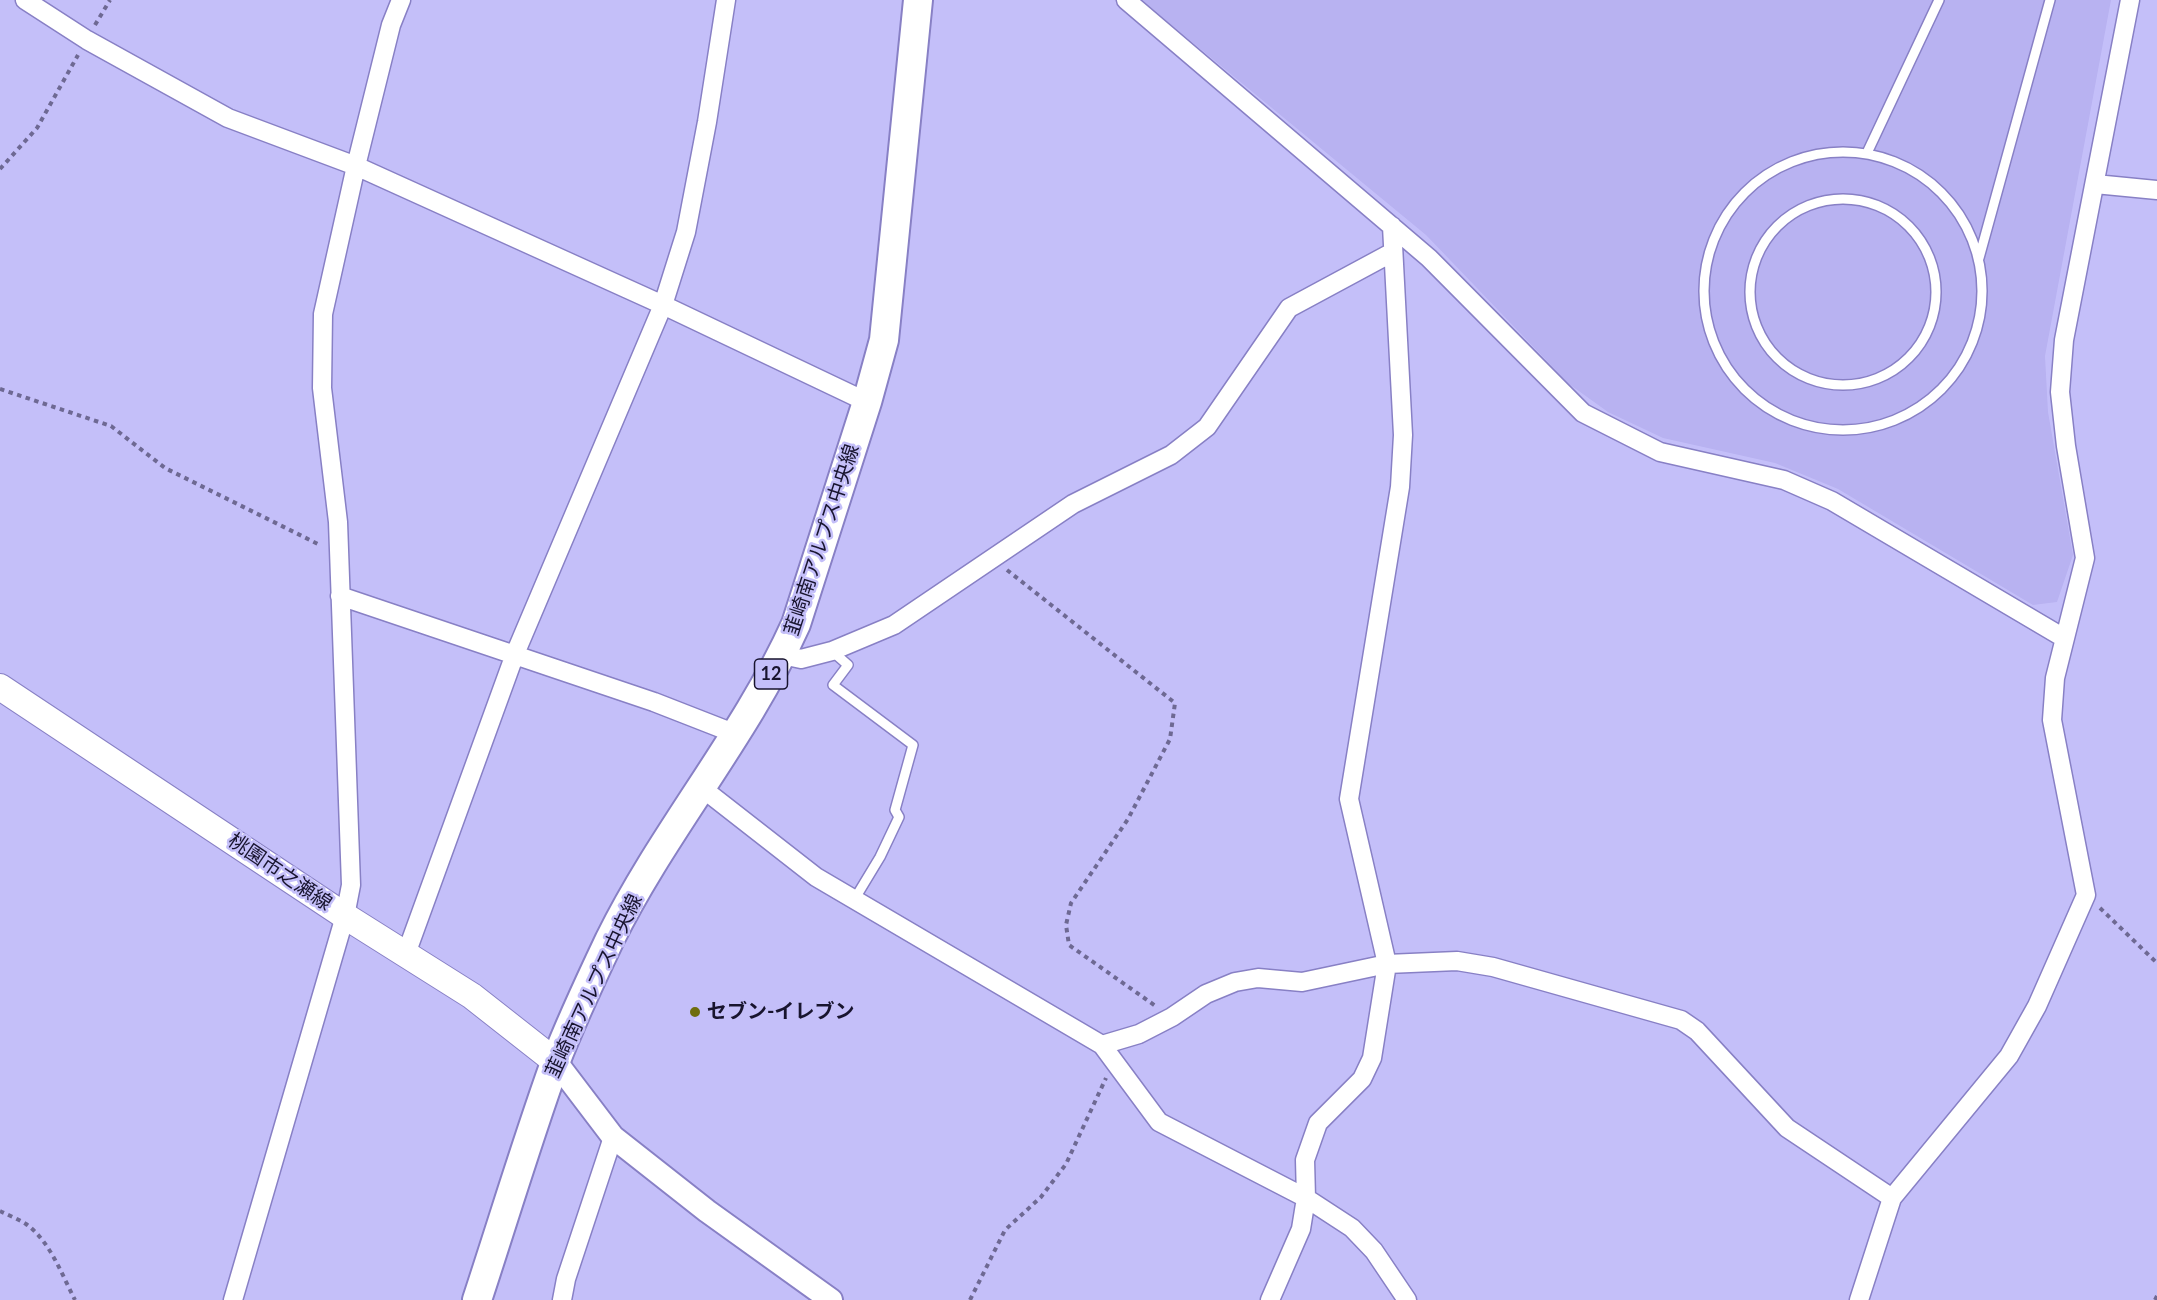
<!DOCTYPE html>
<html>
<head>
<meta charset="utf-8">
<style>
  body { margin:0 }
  canvas { display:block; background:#c4bff9 }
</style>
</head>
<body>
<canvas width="2157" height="1300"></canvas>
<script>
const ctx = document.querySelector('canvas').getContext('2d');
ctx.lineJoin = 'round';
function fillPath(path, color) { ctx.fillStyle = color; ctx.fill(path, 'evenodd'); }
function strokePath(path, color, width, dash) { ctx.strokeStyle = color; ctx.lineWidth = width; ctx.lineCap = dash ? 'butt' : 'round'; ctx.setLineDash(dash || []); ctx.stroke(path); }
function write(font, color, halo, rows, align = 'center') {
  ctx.font = font + ' Lato,"Noto Sans JP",sans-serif'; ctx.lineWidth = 5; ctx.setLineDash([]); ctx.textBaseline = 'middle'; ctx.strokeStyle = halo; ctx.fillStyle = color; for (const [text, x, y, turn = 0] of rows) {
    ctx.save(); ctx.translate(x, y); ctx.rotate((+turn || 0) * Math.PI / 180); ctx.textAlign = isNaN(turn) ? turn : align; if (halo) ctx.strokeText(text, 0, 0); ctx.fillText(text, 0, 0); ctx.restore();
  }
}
fillPath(new Path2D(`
  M1141 0H2111L2045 356 2048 412 2073 555 2057 602 2033 605 1838 489 1775 463 1663 438 1608 412 1569 384 1426 235Z`), '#b8b2f1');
const service = new Path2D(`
  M1704 291a139 139 0 1 1 278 0a139 139 0 1 1-278 0Z
  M1867 153 1939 0
  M1750 292a93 93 0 1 1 186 0a93 93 0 1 1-186 0Z
  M1979 258 2050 0
  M832 651 848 665 833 685 913 745 895 810 899 817 880 857 854 900`);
const minor = new Path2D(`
  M25 0 87 40 228 118 356 166 663 305 867 402
  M1126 0 1429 258 1583 413 1660 452 1784 480 1832 501 2064 638
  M2095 184 2157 190
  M340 596 654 702 736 734
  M782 655 801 659 832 651 894 625 1073 504 1171 455 1207 427 1289 308 1393 252
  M702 788 816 877 1102 1045 1159 1122 1306 1198 1352 1228 1374 1251 1407 1300
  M406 954 515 654 663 305 686 232 707 122 726 0
  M1102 1045 1139 1034 1172 1017 1206 994 1235 982 1258 978 1302 982 1387 964 1457 961 1493 967 1681 1020 1697 1031 1787 1128 1892 1198
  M233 1300 345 916 351 885 338 522 322 388 323 314 356 166 391 25 401 0
  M562 1300 566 1279 613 1137
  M1270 1300 1301 1229 1306 1198 1305 1160 1318 1123 1362 1079 1372 1058 1387 964 1349 799 1400 487 1403 435 1392 226
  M1859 1300 1892 1198 2009 1056 2037 1006 2086 895 2052 720 2055 678 2085 558 2066 446 2060 392 2064 340 2130 0`);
const tertiary = new Path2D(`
  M556 1062 613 1137 707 1211 831 1300`);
const secondary = new Path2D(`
  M0 687 345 916 472 996 556 1062`);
const primary = new Path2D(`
  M477 1300C503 1221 527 1141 555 1063 571 1021 591 979 610 939 664 830 746 735 796 624L867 402 884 340 918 0`);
strokePath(service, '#8880c5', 12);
strokePath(minor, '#8880c5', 21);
strokePath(tertiary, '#8880c5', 26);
strokePath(secondary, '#8880c5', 28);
strokePath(primary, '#8880c5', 32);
strokePath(new Path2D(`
  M95 25 110 0
  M0 169 37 128 78 55
  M0 389 111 426 165 468 320 545
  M1007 570 1175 703 1170 739 1128 819 1071 903 1066 925 1069 945 1157 1007
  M2100 908 2157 963
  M0 1211C8 1215 18 1219 26 1224 50 1241 62 1275 75 1300
  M970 1300 1005 1230 1041 1197 1066 1164 1106 1078
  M2155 1300 2157 1296`), '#6e6993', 4, [4.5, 4.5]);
strokePath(service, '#fff', 9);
strokePath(minor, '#fff', 18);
strokePath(tertiary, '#fff', 22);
strokePath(secondary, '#fff', 26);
strokePath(primary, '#fff', 28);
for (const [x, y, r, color] of [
  [695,1012,6,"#6f6d0d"]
]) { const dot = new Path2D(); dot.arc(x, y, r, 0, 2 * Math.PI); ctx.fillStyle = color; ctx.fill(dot); strokePath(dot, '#c4bff9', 2); }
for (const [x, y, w] of [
  [771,674,33]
]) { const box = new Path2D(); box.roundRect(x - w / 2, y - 15, w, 30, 4.5); ctx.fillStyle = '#c4bff9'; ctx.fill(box); strokePath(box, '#18142e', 1.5); }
write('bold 18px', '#18142e', null, [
  ["12",771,674]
]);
write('20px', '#18142e', '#c4bff9', [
  ["韮崎南アルプス中央線",822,540,-72],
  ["桃園市之瀬線",280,872,34],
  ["韮崎南アルプス中央線",594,986,-65]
]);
write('bold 20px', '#18142e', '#c4bff9', [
  ["セブン-イレブン",707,1012]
], 'left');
</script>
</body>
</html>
